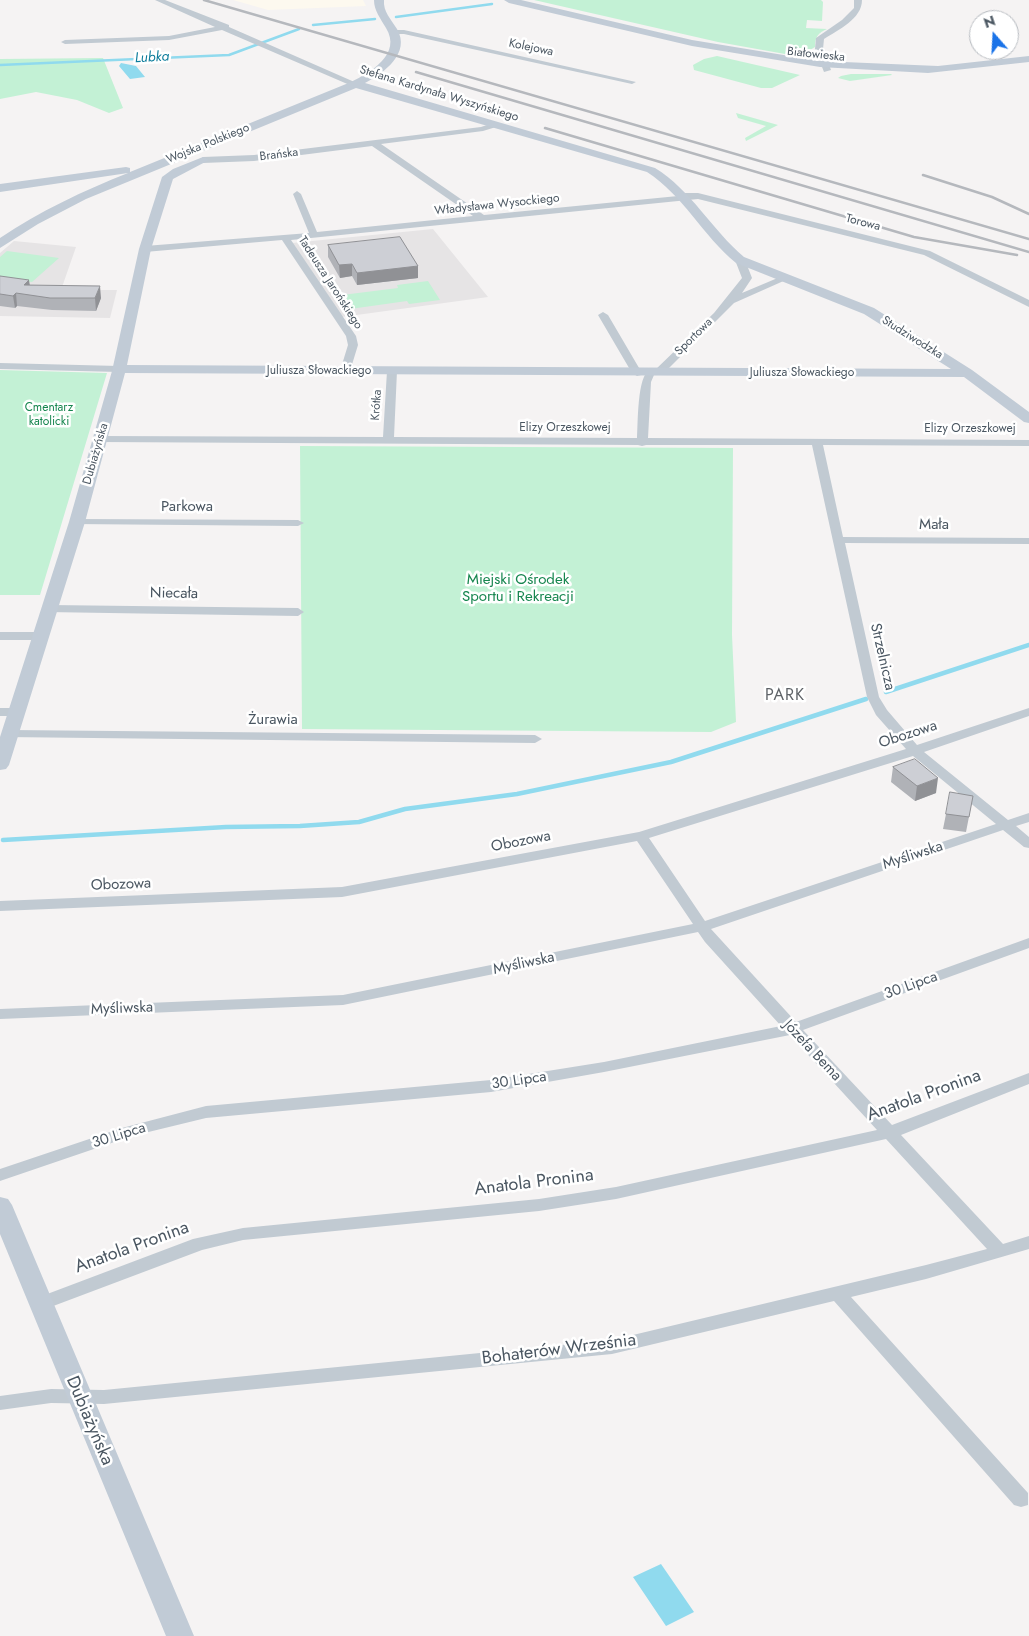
<!DOCTYPE html>
<html>
<head>
<meta charset="utf-8">
<style>
  body { margin:0 }
  #map { position:relative; width:1029px; height:1636px; overflow:hidden; background:#f5f3f3; font-family:Jost,sans-serif }
  canvas { display:block }
  .north { position:absolute; left:969px; top:10px; width:50px; height:50px; box-sizing:border-box; background:#fff; border:1px solid #b7bbc0; border-radius:50%; rotate:341deg; font-size:14px; font-weight:700; line-height:20px; text-align:center; color:#4a5661 }
  .north::after { content:''; display:block; margin:auto; width:18px; height:22px; background:#1a73e8; clip-path:polygon(50% 0,100% 100%,50% 72%,0 100%) }
</style>
</head>
<body>
<div id="map">
<canvas width="1029" height="1636"></canvas>
<div class="north">N</div>
</div>
<script>
const ctx = document.querySelector('canvas').getContext('2d');
ctx.lineJoin = 'round';
function fillPath(path, color) { ctx.fillStyle = color; ctx.fill(path, 'evenodd'); }
function strokePath(path, color, width, dash) { ctx.strokeStyle = color; ctx.lineWidth = width; ctx.lineCap = dash ? 'butt' : 'round'; ctx.setLineDash(dash || []); ctx.stroke(path); }
function write(font, color, halo, rows, align = 'center') {
  ctx.font = font + ' Jost,sans-serif'; ctx.lineWidth = 5; ctx.setLineDash([]); ctx.textBaseline = 'middle'; ctx.strokeStyle = halo; ctx.fillStyle = color; for (const [text, x, y, turn = 0] of rows) {
    ctx.save(); ctx.translate(x, y); ctx.rotate((+turn || 0) * Math.PI / 180); ctx.textAlign = isNaN(turn) ? turn : align; if (halo) ctx.strokeText(text, 0, 0); ctx.fillText(text, 0, 0); ctx.restore();
  }
}
fillPath(new Path2D(`
  M233 0H363L366 6 268 10Z`), '#fdf9ef');
fillPath(new Path2D(`
  M433 229 488 297 342 317 292 243Z
  M14 241 76 247 61 290H117L110 318 0 316V253Z`), '#e6e4e5');
fillPath(new Path2D(`
  M534 0H821L823 2 822 21 807 20 806 28 827 29C818 33 815 37 815 47L810 50 813 59 718 42Z
  M717 56 800 75 772 88H761L694 70 693 65 704 59Z
  M103 58 123 108 109 113 77 100 36 92 0 99V59Z
  M851 74H891L892 75 850 81 838 78 841 76Z
  M736 113 778 125 746 141 745 138 766 126 738 118Z
  M7 251 59 258 32 282 0 278V257Z
  M428 281 440 300 409 304 407 301 343 310 334 296 398 288 397 285Z
  M0 370 107 373 40 595H0Z
  M300 446 733 448 732 635 736 722 711 732 302 729Z`), '#c3f1d5');
fillPath(new Path2D(`
  M121 63 136 66 145 77 130 79 119 66Z
  M661 1564 694 1612 666 1626 633 1577Z`), '#90daee');
strokePath(new Path2D(`
  M396 17 492 4
  M313 25 375 19
  M0 65 229 55 299 29`), '#90daee', 2.5);
strokePath(new Path2D(`
  M886 692 1029 645
  M3 840 226 827 300 826 359 822 405 809 517 794 671 762 866 699`), '#90daee', 4.5);
fillPath(new Path2D(`
  M155 0H165L229 25V27L359 84 352 86 222 30 169 40 65 44 61 42 65 40 169 36 215 27Z
  M854 0H862C862 19 838 30 824 39L823 49 831 70 824 72 815 49 816 38 842 20 854 8Z
  M391 30H404L636 82 632 84 404 34H394L390 32Z
  M493 123H496V127L483 131 381 144 484 215 678 196 682 193H698L930 251 1029 300V307L924 255 698 199 291 240 356 336 358 345 350 371 345 374 340 371 348 345 346 336 282 240 145 252 140 249 145 246 309 233 293 194 297 191 301 194 317 232 473 216 372 146 254 161 203 163 199 160 203 157 254 155 481 127Z
  M740 257 745 260 752 278 742 293 780 277H786L788 279 734 303 662 375H654L651 382 648 438 1029 440V446L823 445 843 537 1029 538V544L845 543 879 697 887 710 917 745 1029 708V716L924 752 1008 820 1029 813V822L1016 826 1029 837V848L1024 847 1003 830 711 929 796 1022 1029 938V948L803 1030 892 1125 1029 1073V1084L901 1135 1003 1244 1029 1236V1249L926 1279 851 1297 1028 1493V1505L1021 1507 1014 1505 834 1301 612 1354 104 1404 51 1403 0 1410V1396L51 1389 104 1390 612 1340 926 1265 987 1249 886 1139 616 1199 539 1211 243 1240 202 1250 40 1311 34 1309 31 1304 34 1299 193 1239 243 1228 539 1199 616 1187 877 1130 790 1035 604 1072 491 1092 206 1118 132 1136 0 1181V1169L122 1128 206 1106 491 1080 604 1062 781 1026 705 942 698 932 343 1005 0 1019V1009L343 995 693 924 637 841 342 897 0 911V901L342 887 639 832 906 749 876 715 867 697 812 445H646L642 446 638 445 100 442 95 439 100 436 383 437 387 371 392 368 397 371 394 437 637 438C638 425 637 374 650 370L654 371 714 313 742 278 735 260ZM913 756 996 824 705 921 649 838Z
  M603 312 608 315 642 373 641 375 637 376 632 373 598 315Z
  M0 363 119 366 124 369 119 372 0 369Z
  M77 519 298 520 304 523 298 526 73 524 71 522Z
  M50 605 298 608 304 612 298 616 46 612 44 609Z
  M0 632H41L47 636 41 640H0Z
  M0 708H17L23 712 17 716H0Z
  M10 730 535 735 542 739 535 743 5 737 3 734Z`), '#c1cad2');
fillPath(new Path2D(`
  M374 0H384C383 12 391 19 397 29 411 53 384 73 365 83L655 168C691 190 712 230 744 257L874 308 972 370 1029 412V423L1024 422 964 377 125 373 85 522 9 765 6 769 0 770V737L69 522 112 371 139 249 162 177 173 169 203 157 209 160 173 179 151 249 127 365 951 369 864 314 736 263C703 236 683 195 647 172L356 88 86 199 38 224 0 248V238C40 211 83 191 128 173L0 192V184L126 167 130 168V172L351 82C371 72 402 54 386 28 381 19 374 11 374 0Z
  M504 0H521L692 40 820 61 938 66 1029 56V62L928 73 820 67 692 46 509 3Z
  M0 1197 8 1199 12 1205 194 1636H166L0 1234Z`), '#c1cbd6');
strokePath(new Path2D(`
  M204 0 1029 239
  M416 72 1029 252
  M545 128 914 237 1017 255
  M923 175 992 197 1029 214`), '#b5b8bd', 2.5);
fillPath(new Path2D(`
  M328 245 418 266V278L357 285 352 276 340 278 328 257Z
  M0 276 30 285 101 298 96 311 52 310 17 306 15 308 0 306Z
  M893 767 936 793 915 801 891 782Z
  M973 796 966 832 943 829 946 814Z`), '#b0b2b7');
fillPath(new Path2D(`
  M352 264V276L340 278 339 265Z
  M418 266V278L357 285V273Z
  M29 280 31 293 24 285Z
  M100 286 101 298 96 311 95 298Z
  M16 293 17 306 15 308 13 296Z
  M938 778 936 793 915 801 917 786Z`), '#909195');
const building = new Path2D(`
  M400 237 418 266 357 273 352 264 339 265 328 245Z
  M0 276 29 280 24 285 100 286 95 298H50L16 293 13 296 0 294Z
  M915 759 938 778 917 786 893 767Z
  M950 792 973 796 969 817 946 814Z`);
fillPath(building, '#cdcfd5');
strokePath(building, '#909195', 1);
write('12px', '#4a5661', '#fff', [
  ["Kolejowa",531,48,12],
  ["Białowieska",816,55,6],
  ["Stefana Kardynała Wyszyńskiego",439,94,17],
  ["Wojska Polskiego",208,144,-22],
  ["Brańska",279,155,-7],
  ["Władysława Wysockiego",497,205,-6],
  ["Torowa",863,223,14],
  ["Tadeusza Jarońskiego",330,283,57],
  ["Sportowa",694,337,-45],
  ["Studziwodzka",912,338,32],
  ["Juliusza Słowackiego",319,371],
  ["Juliusza Słowackiego",802,373],
  ["Krótka",377,405,-86],
  ["Elizy Orzeszkowej",565,428],
  ["Elizy Orzeszkowej",970,429],
  ["Dubiażyńska",96,454,-74]
]);
write('12px', '#17864f', '#fff', [
  ["Cmentarz",49,408],
  ["katolicki",49,422]
]);
write('italic 14px', '#0c7c9b', '#fff', [
  ["Lubka",152,58,-3]
]);
write('15px', '#4a5661', '#fff', [
  ["Parkowa",187,507],
  ["Mała",934,525],
  ["Niecała",174,594,1],
  ["Strzelnicza",882,657,77],
  ["Żurawia",273,720],
  ["Obozowa",908,735,-18],
  ["Obozowa",521,842,-11],
  ["Myśliwska",913,856,-18],
  ["Obozowa",121,885,-2],
  ["Myśliwska",524,964,-12],
  ["30 Lipca",911,986,-20],
  ["Myśliwska",122,1009,-2],
  ["Józefa Bema",812,1051,47],
  ["30 Lipca",519,1081,-8],
  ["30 Lipca",119,1136,-17]
]);
write('15px', '#17864f', '#fff', [
  ["Miejski Ośrodek",518,580],
  ["Sportu i Rekreacji",518,597]
]);
ctx.letterSpacing = '1px';
write('16px', '#5f6368', '#fff', [
  ["PARK",785,696]
]);
ctx.letterSpacing = '0px';
write('18px', '#4a5661', '#fff', [
  ["Anatola Pronina",924,1096,-20],
  ["Anatola Pronina",534,1183,-7],
  ["Anatola Pronina",132,1248,-20],
  ["Bohaterów Września",559,1350,-7],
  ["Dubiażyńska",89,1421,67]
]);
</script>
</body>
</html>
